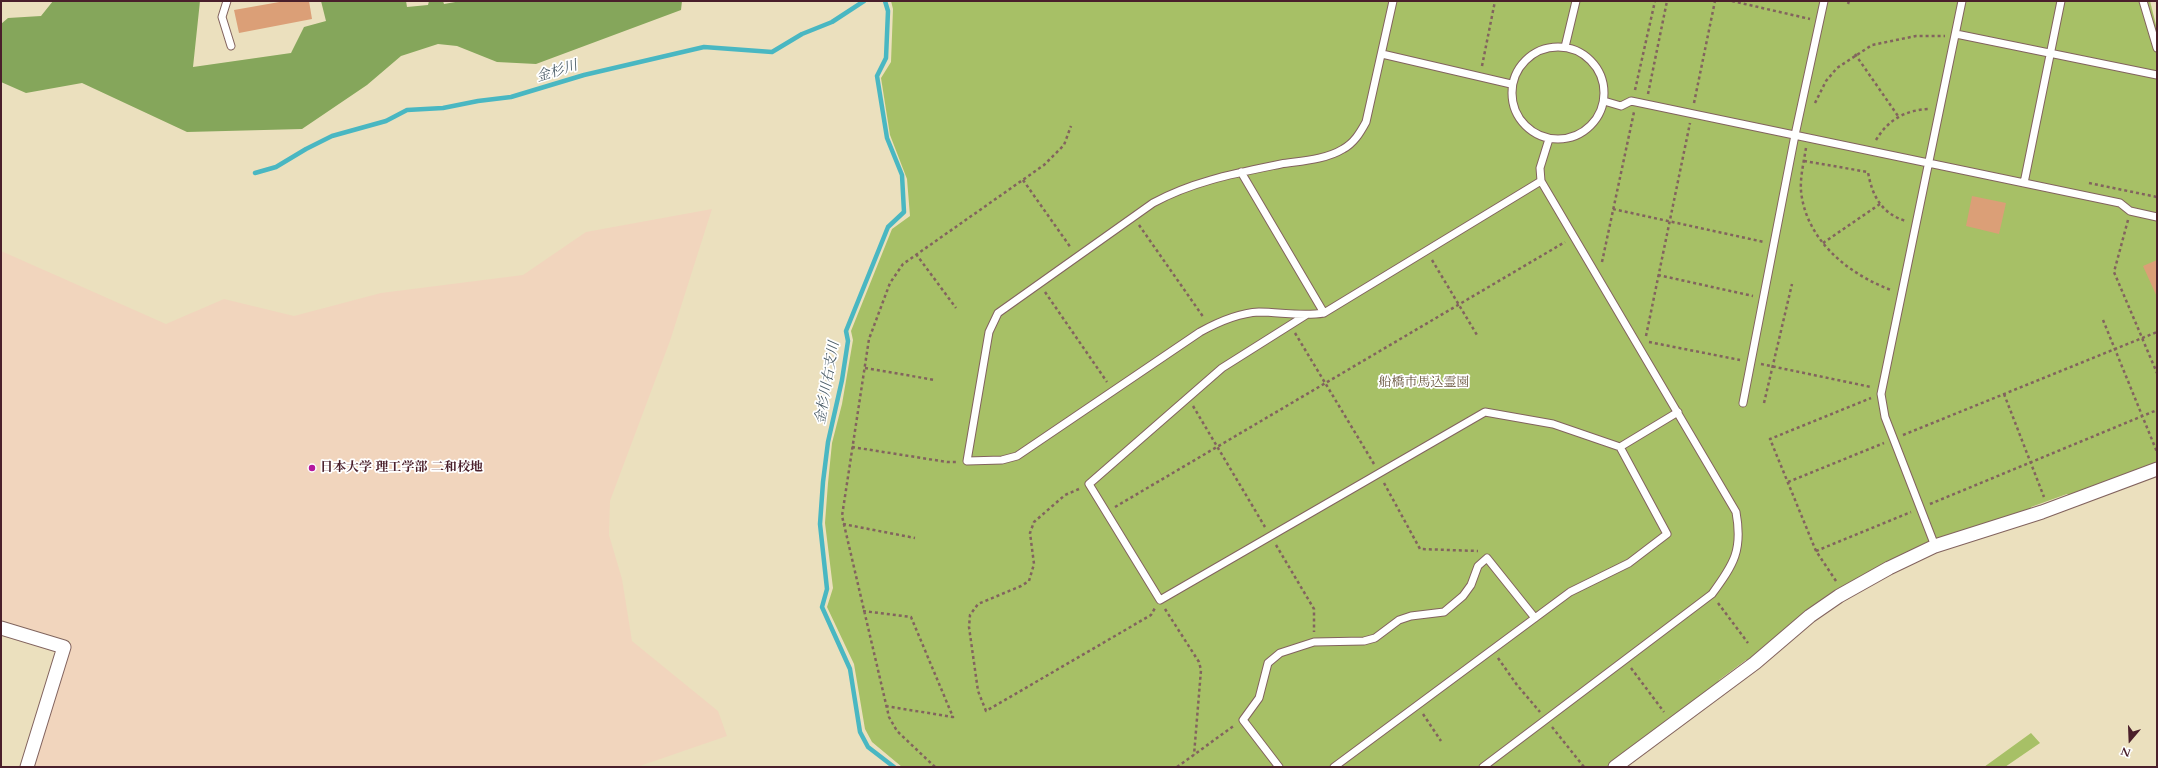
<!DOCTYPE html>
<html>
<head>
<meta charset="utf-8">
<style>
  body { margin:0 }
  #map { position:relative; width:2158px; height:768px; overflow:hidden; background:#ebe0be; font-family:Cardo,serif }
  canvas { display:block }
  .frame { position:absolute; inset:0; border:2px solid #4a1f2b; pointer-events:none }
  .north { position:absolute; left:2110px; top:720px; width:40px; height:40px; -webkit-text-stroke:3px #fff; paint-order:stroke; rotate:199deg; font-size:11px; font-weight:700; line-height:16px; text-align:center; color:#4a1f2b }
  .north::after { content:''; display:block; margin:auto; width:14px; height:18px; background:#4a1f2b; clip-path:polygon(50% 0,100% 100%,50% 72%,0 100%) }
</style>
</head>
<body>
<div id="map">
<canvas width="2158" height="768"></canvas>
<div class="frame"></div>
<div class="north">N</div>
</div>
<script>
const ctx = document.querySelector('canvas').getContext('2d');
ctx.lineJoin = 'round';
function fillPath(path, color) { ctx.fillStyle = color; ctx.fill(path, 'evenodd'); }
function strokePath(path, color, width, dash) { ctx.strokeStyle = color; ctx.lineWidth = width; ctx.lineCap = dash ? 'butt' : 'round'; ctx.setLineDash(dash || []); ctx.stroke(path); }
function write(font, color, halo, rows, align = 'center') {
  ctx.font = font + ' Cardo,"Noto Serif JP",serif'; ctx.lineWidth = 3.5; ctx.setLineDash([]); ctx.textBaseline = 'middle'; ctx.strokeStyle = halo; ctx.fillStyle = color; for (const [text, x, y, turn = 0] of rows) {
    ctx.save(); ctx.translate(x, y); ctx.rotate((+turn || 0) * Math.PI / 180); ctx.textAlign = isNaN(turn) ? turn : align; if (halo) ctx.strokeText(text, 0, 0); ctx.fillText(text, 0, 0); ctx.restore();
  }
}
fillPath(new Path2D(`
  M712 209 670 341 610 501 609 535 622 579 632 641 718 711 727 736 637 767H31L71 641 1 620V251L166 324 224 299 294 316 381 293 523 275 586 232Z`), '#f1d5bd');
fillPath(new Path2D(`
  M891 1H2150L2157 29V466L2073 498 2067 494 2031 507 2030 512 1887 563 1754 661 1746 660 1719 680 1717 689 1607 767H902L872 742 865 729 854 664 827 607 833 588 825 523 828 483 832 443 842 404 853 340 851 331 892 229 910 216 907 179 890 135 881 78 891 62 893 9Z
  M2031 733 2040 743 2005 767H1984Z`), '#a7c066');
fillPath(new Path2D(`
  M53 1H200L193 67 291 53 304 27 326 21 321 1H406L407 7 428 5 429 1H443L444 4 461 1H682L681 10 536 64 497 62 457 46 438 44 401 56 367 85 302 129 187 132 82 83 26 93 1 82V24L8 18 41 16Z`), '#85a65b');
strokePath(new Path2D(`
  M885 1 888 11 886 58 877 76 887 138 902 175 904 212 888 227 846 331 848 341 842 380 828 442 823 482 820 524 827 589 822 607 850 669 860 732 868 747 894 767
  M255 173 276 167 306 149 332 136 386 121 407 110 443 108 478 101 511 97 584 75 704 47 772 52 802 34 832 22 864 1`), '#49b7c2', 4.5);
fillPath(new Path2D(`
  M285 1H309L312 19 239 33 234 10Z
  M1972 196 2006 203 1999 234 1966 226Z
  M2157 260V297L2143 266Z`), '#db9f77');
const lane = new Path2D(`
  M227 1 222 17 231 46
  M1393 1 1366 122C1360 133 1354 143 1343 149 1325 160 1300 161 1281 164 1237 173 1193 181 1153 203L998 313 989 332 967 461 1002 460 1017 456 1200 332C1218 322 1238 313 1259 312 1280 312 1302 317 1324 313L1541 181
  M2143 1 2157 48
  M1956 34 2157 75
  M1512 93a46 46 0 1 1 92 0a46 46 0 1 1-92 0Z
  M1565 47 1576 1
  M1382 54 1511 84
  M1604 101 1621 106 1631 101 1636 102 2120 203 2130 211 2157 217
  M1241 172 1324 313
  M2024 183 2061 1
  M1306 315 1222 368 1089 484 1160 600 1485 412 1553 424 1620 447 1667 534 1629 563 1570 592 1334 767
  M1743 403 1795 135 1824 1
  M1620 447 1678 412
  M1935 546 1885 417 1881 394 1962 1
  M1279 767 1243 720 1259 698 1268 663 1280 653 1314 642 1364 641 1375 638 1399 620 1411 616 1444 612 1463 596 1471 585 1478 566 1487 558 1535 618
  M1483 767 1712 594C1734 564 1743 550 1736 512L1541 181 1540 168 1549 139`);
const street = new Path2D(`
  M1 628 64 647 27 767
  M1615 767 1755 663 1810 616 1839 596 1889 568 1935 546 2042 512 2157 469`);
strokePath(lane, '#82635e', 9);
strokePath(street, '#82635e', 15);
strokePath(new Path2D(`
  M1732 1 1810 19
  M1848 4 1849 1
  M1855 54 1898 116
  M1482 66 1495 1
  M1635 90 1655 1
  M1648 94 1667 1
  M1694 103 1715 1
  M1815 103 1826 81 1837 68 1872 45 1916 36H1945
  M1876 140C1888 120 1905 110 1929 109
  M1806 148C1804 161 1800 177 1801 191 1806 240 1848 274 1891 290
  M1804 161 1868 172C1872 196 1882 214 1906 221
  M1023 180 1071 248
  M2089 183 2157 197
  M1613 209 1764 242
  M2128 220 2114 272 2157 373
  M1139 225 1204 318
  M1823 243 1880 204
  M916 254 956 308
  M1432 260 1477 335
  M1602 262 1634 112
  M1658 275 1753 296
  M1045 292 1107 382
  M2103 320 2157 452
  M1295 333 1374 464
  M1646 336 1690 123
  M1649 342 1740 360
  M1761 364 1871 387
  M865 368 935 380
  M2004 394 2044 497
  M1764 403 1792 284
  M1193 406 1265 527
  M1903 435 2157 332
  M852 447 947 462H956
  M1788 482 1884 443
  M1384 483 1420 549 1478 551
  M1079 489 1065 495 1034 522 1030 533 1034 564 1029 581 1021 586 978 604 970 615 969 627 978 691 986 711 1151 615 1155 608
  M1930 504 2157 410
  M1115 507 1565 242
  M843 524 915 538
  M1276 545 1314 609V632
  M1816 551 1911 512
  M1836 581 1816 551 1770 439 1871 398
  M1718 603 1748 643
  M1165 609 1199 662 1201 670 1194 755
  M863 611 911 617 953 717 885 706
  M1498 658 1517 685 1540 712
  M1631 668 1664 712
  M1423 714 1441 741
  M1552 727 1584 767
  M935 767 897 731 889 717 842 516 869 339 890 283 903 264 1044 165 1064 145 1071 126
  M1177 767 1235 725`), '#82635e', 2.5, [3, 3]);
strokePath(lane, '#fff', 7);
strokePath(street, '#fff', 13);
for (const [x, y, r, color] of [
  [312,468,4,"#b5179e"]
]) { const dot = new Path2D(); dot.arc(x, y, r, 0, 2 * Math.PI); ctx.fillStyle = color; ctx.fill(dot); strokePath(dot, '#fff', 1.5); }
write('13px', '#6b5740', '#fff', [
  ["船橋市馬込霊園",1424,383]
]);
write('bold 13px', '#4a1f2b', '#fff', [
  ["日本大学 理工学部 二和校地",320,468]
], 'left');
write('italic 14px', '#4a5c67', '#fff', [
  ["金杉川",557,72,-17],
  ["金杉川右支川",828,383,-80]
]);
</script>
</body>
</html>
